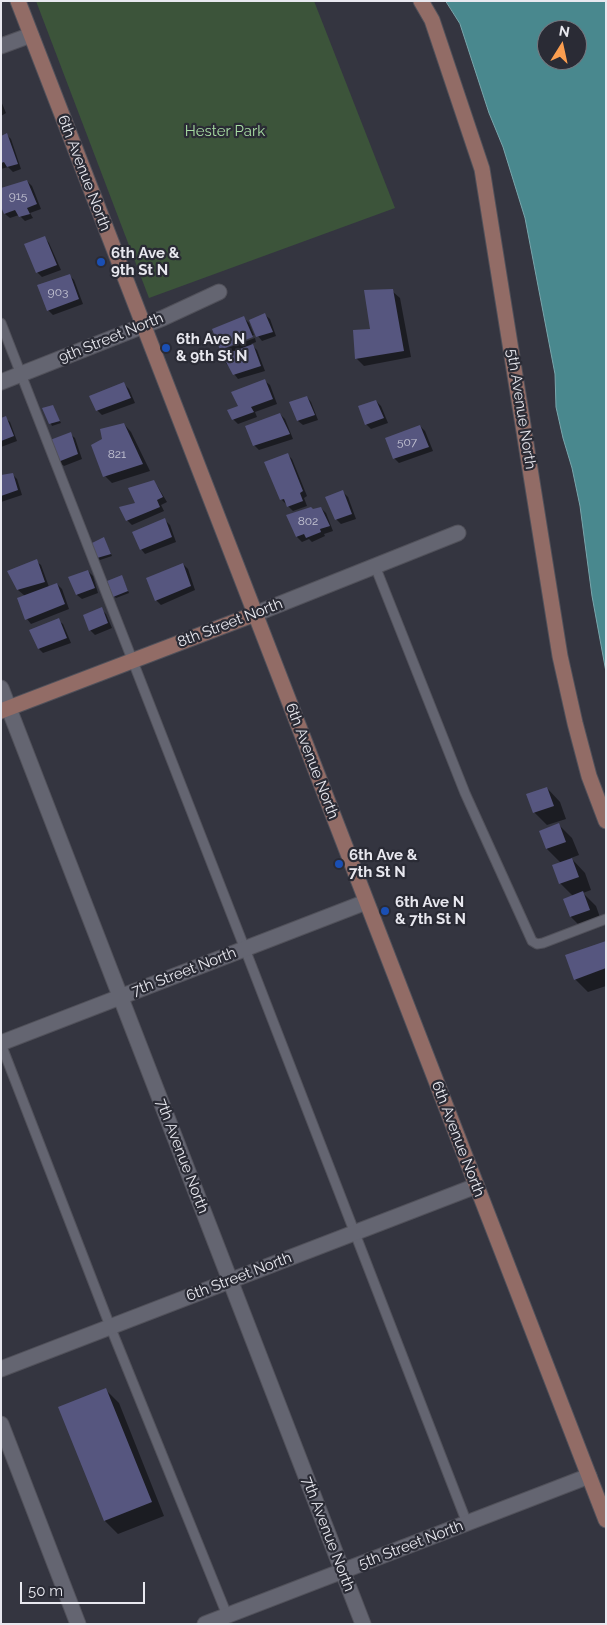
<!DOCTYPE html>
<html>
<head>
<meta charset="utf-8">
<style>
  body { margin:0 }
  #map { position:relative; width:607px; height:1625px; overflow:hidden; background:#343540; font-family:Raleway,sans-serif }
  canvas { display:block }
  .frame { position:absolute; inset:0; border:2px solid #e8e8ef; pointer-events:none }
  .north { position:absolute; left:537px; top:20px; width:50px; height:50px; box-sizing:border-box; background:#2a2b35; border:1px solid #76777f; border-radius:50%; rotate:10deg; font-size:14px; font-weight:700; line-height:20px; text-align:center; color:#e8e8ef }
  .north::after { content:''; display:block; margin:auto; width:18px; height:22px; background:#fb9e50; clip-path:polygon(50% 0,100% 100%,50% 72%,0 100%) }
  .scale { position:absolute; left:20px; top:1582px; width:125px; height:22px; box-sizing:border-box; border:2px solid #e8e8ef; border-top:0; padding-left:6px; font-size:15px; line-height:18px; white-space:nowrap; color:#e8e8ef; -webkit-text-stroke:4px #2a2b35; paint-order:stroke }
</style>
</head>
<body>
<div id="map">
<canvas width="607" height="1625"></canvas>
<div class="frame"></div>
<div class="north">N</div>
<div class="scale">50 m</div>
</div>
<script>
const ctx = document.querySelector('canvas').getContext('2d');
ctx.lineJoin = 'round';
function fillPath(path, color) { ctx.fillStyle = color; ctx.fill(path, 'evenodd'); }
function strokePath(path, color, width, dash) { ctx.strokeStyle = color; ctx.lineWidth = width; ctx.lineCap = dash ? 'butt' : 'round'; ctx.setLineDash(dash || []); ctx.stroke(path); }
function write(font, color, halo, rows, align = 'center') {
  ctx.font = font + ' Raleway,sans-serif'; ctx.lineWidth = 4.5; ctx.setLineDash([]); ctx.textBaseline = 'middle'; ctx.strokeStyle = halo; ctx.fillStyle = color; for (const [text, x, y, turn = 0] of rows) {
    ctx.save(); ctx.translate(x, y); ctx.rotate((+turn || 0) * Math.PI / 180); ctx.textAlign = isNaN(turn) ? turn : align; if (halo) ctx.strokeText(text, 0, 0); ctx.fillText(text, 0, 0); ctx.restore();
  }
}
fillPath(new Path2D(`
  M36 1H314L395 208 149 298Z`), '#3c543a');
const water = new Path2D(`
  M446 1H606V672L592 596 580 506 572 468 563 438 556 407 555 374 525 218 503 147 489 113 460 24ZM547 30H577V60H547Z`);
fillPath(water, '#49888e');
strokePath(water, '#79a5ab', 1);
fillPath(new Path2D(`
  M1 101 6 113 1 116Z
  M7 135 11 139 21 169 13 172 8 167 1 169V137Z
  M27 181 32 186 41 209 30 213 33 218 25 221 19 215 10 218 5 214Z
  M45 238 49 243 61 270 42 277 37 272Z
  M69 275 74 280 83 304 53 315 48 310Z
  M392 291 400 298 411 357 364 366 356 358Z
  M265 315 270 319 276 336 262 341 258 336Z
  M244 318 249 323 254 335 222 348V350L214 330Z
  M255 338 256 342 251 344 257 350 265 371 238 379 225 362 227 355 222 350Z
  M265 381 270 385 277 404 255 412 257 417 238 424 233 419 240 407Z
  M124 384 129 389 135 403 102 415 97 410Z
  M307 397 311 402 318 420 303 425 298 421Z
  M376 401 381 406 388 423 371 429 366 424Z
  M52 406 61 423 52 426 44 409Z
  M280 414 285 419 293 439 259 450 254 445Z
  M5 418 10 422 17 441 1 447V419Z
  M124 424 131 432 150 471 112 483 105 476Z
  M420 426 425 431 433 451 399 463 394 458Z
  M70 434 75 438 82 459 64 466 59 462Z
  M287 454 292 459 307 496 304 498 307 506 293 511 281 499Z
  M12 474 17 479 22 495 1 502V477Z
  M154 482 158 487 167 502 161 505 164 511 132 525 127 520 137 504Z
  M343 492 348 497 356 519 341 524 336 519Z
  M321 508 326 513 333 531 324 534 325 536 312 542 309 539 302 542 297 537 288 516Z
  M165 520 170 525 176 542 145 554 141 549Z
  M104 539 112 556 100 560 98 558Z
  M36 561 41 565 49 587 57 584 62 589 69 609 31 624 27 619 25 596 18 590Z
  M183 564 188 569 195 590 161 605 156 600Z
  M88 571 93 576 98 593 82 599 77 595 70 577Z
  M122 577 129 593 116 598 114 596Z
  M101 609 106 614 112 628 95 635 90 630Z
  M58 620 63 624 71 643 43 653 39 649Z
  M547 788 560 802 566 819 547 825 534 812Z
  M559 825 572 838 579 855 571 858 585 873 591 890 583 893 596 906 602 923 584 930 571 917 573 896 560 883 561 863 547 849 540 831Z
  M606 942V986L588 992 575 979Z
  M106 1390 119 1403 164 1516 118 1534 105 1521Z`), '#0007');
fillPath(new Path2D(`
  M7 133 18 164 7 167 4 162 1 163V136Z
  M27 180 37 204 27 208 30 214 19 217 15 210 4 214 1 207V188Z
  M45 236 57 265 36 273 24 244Z
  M70 274 79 299 47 311 37 285Z
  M393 289 404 351 355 359 353 330 370 329 364 290Z
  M265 313 273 332 256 337 249 320Z
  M244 316 253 337 220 350 212 329Z
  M253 344 261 366 233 375 226 362H224L221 356Z
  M265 379 273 399 251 407 254 412 232 420 227 410 238 406 231 392Z
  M124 382 131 398 96 411 89 396Z
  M307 396 315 415 297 421 289 402Z
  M376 400 384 418 365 425 358 406Z
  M53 405 60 421 49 424 42 408Z
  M280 413 290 434 253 446 245 426Z
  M6 416 14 436 1 441V418Z
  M124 423 143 464 103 477 91 445 102 439 100 429Z
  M420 425 429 447 393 459 385 438Z
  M71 432 78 454 58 462 50 440Z
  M288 453 303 491 300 493 303 501 287 507 284 499 280 500 264 462Z
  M13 473 18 490 1 496V475Z
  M154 480 163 497 157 500 160 507 126 521 119 507 135 503 128 488Z
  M343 490 352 514 335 520 325 497Z
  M311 507 313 509 321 507 330 526 320 529 321 532 306 538 304 534 296 537 286 515Z
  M165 518 172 537 140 550 132 532Z
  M104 537 111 554 97 558 90 544Z
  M37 559 45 582 17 590 7 571Z
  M183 563 191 586 155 601 146 578Z
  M88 570 95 588 76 595 68 577Z
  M122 575 128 591 113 597 107 581Z
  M57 583 65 604 25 620 17 598Z
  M102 607 108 623 89 631 83 615Z
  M59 618 67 638 38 649 29 630Z
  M547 787 554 806 533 813 526 794Z
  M559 823 566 842 546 849 539 831Z
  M572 858 579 877 559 884 552 865Z
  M583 891 590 910 570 917 563 899Z
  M606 941V968L574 980 565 955Z
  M106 1388 152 1502 104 1521 58 1407Z`), '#56567f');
const lane = new Path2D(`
  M1 323 245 949 467 1523
  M375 566 465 793 532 941 537 944 543 943 606 919
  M1 1044 110 1326 227 1615`);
const street = new Path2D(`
  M1 46 31 35
  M1 382 163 318 219 292
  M255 614 458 533
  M1 688 363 1624
  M1 1043 366 902
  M1 1369 476 1186
  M1 1424 78 1624
  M205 1624 589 1476`);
const secondary = new Path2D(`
  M18 1 606 1520
  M421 1 432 20 482 169 560 656 575 723 589 776 606 821
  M1 711 255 614`);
strokePath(lane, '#51515a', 11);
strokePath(street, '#51515a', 17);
strokePath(secondary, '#51515a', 17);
strokePath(lane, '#646571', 9);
strokePath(street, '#646571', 15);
strokePath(secondary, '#926c66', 15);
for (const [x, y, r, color] of [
  [101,262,5,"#1a4fb4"],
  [166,348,5,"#1a4fb4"],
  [339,864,5,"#1a4fb4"],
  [385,911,5,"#1a4fb4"]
]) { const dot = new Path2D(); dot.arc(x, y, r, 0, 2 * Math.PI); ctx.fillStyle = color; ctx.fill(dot); strokePath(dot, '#2a2b35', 2); }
write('12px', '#c4c4d3', null, [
  ["915",18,196],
  ["903",58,292],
  ["507",407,442],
  ["821",117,454],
  ["802",308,521]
]);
write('15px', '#a8dda3', '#2a2b35', [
  ["Hester Park",225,131]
]);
write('15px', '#e8e8ef', '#2a2b35', [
  ["6th Avenue North",84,173,69],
  ["9th Street North",111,338,-22],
  ["5th Avenue North",521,409,81],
  ["8th Street North",230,623,-21],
  ["6th Avenue North",312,761,69],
  ["7th Street North",184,972,-21],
  ["6th Avenue North",458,1139,69],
  ["7th Avenue North",182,1156,69],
  ["6th Street North",239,1277,-21],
  ["7th Avenue North",328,1534,69],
  ["5th Street North",411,1545,-21]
]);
write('bold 15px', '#e8e8ef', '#2a2b35', [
  ["6th Ave &",111,253],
  ["9th St N",111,270],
  ["6th Ave N",176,339],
  ["& 9th St N",176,356],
  ["6th Ave &",349,855],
  ["7th St N",349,872],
  ["6th Ave N",395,902],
  ["& 7th St N",395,919]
], 'left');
</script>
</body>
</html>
